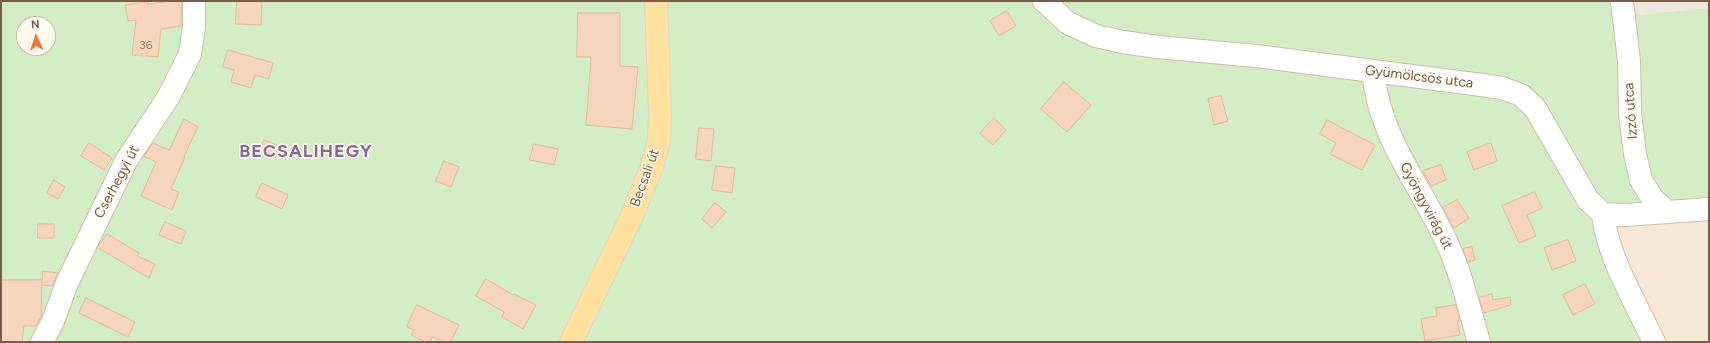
<!DOCTYPE html>
<html>
<head>
<meta charset="utf-8">
<style>
  body { margin:0 }
  #map { position:relative; width:1710px; height:343px; overflow:hidden; background:#fef6e6; font-family:Figtree,sans-serif }
  canvas { display:block }
  .frame { position:absolute; inset:0; border:2px solid #795d49; pointer-events:none }
  .north { position:absolute; left:16px; top:16px; width:40px; height:40px; box-sizing:border-box; background:#fff9ee; border:1px solid #c9bbac; border-radius:50%; rotate:357deg; font-size:11px; font-weight:700; line-height:16px; text-align:center; color:#795d49 }
  .north::after { content:''; display:block; margin:auto; width:14px; height:18px; background:#ef7444; clip-path:polygon(50% 0,100% 100%,50% 72%,0 100%) }
</style>
</head>
<body>
<div id="map">
<canvas width="1710" height="343"></canvas>
<div class="frame"></div>
<div class="north">N</div>
</div>
<script>
const ctx = document.querySelector('canvas').getContext('2d');
ctx.lineJoin = 'round';
function fillPath(path, color) { ctx.fillStyle = color; ctx.fill(path, 'evenodd'); }
function strokePath(path, color, width, dash) { ctx.strokeStyle = color; ctx.lineWidth = width; ctx.lineCap = dash ? 'butt' : 'round'; ctx.setLineDash(dash || []); ctx.stroke(path); }
function write(font, color, halo, rows, align = 'center') {
  ctx.font = font + ' Figtree,sans-serif'; ctx.lineWidth = 3; ctx.setLineDash([]); ctx.textBaseline = 'middle'; ctx.strokeStyle = halo; ctx.fillStyle = color; for (const [text, x, y, turn = 0] of rows) {
    ctx.save(); ctx.translate(x, y); ctx.rotate((+turn || 0) * Math.PI / 180); ctx.textAlign = isNaN(turn) ? turn : align; if (halo) ctx.strokeText(text, 0, 0); ctx.fillText(text, 0, 0); ctx.restore();
  }
}
fillPath(new Path2D(`
  M1709 8V342H1653L1609 231Z`), '#f6e8d4');
fillPath(new Path2D(`
  M1624 1H1709V8L1625 16Z`), '#eee7e0');
fillPath(new Path2D(`
  M1 1H1624L1625 16 1709 8V200L1652 205 1610 231 1653 342H1ZM24 24H48V48H24Z`), '#d2edc3');
const building = new Path2D(`
  M171 1H182L181 26 161 29 158 57 132 55 136 20 128 21 125 5 148 2V4Z
  M237 1 262 2 261 25 236 24Z
  M1007 11 1016 26 999 36 990 21Z
  M578 13H620V66L638 67 632 129 586 125 591 57H577Z
  M228 50 273 63 269 79 255 75 251 88 231 82 234 70 223 67Z
  M1064 82 1091 105 1067 132 1041 109Z
  M1221 96 1228 121 1214 125 1208 99Z
  M994 118 1006 130 993 145 980 133Z
  M184 119 198 127 184 156 185 157 171 189 179 192 172 210 141 196 156 162 144 156 153 143 169 150Z
  M1327 120 1375 145 1362 170 1330 154 1336 143 1320 134Z
  M699 128 714 129 711 161 696 159Z
  M264 140 281 147 276 158 260 152Z
  M89 143 112 158 104 170 81 156Z
  M1491 143 1497 161 1474 170 1467 152Z
  M534 144 558 149 554 165 530 160Z
  M444 161 459 167 451 187 436 181Z
  M1441 165 1446 180 1431 186 1423 171Z
  M716 166 735 168 732 193 712 190Z
  M54 180 65 187 58 199 47 193Z
  M262 183 288 195 282 209 256 197Z
  M1535 192 1542 208 1527 215 1536 236 1519 243 1502 206Z
  M1457 200 1469 218 1454 228 1443 208Z
  M715 203 726 212 712 228 702 219Z
  M165 222 186 231 181 244 159 235Z
  M38 224H54V238H38Z
  M107 234 139 253 137 256 155 264 149 278 98 248Z
  M1568 240 1576 261 1552 270 1544 248Z
  M1472 247 1475 260 1468 262 1463 249Z
  M43 271 58 273 52 286 42 285Z
  M486 279 513 295 514 294 536 305 523 329 502 317 504 312 476 296Z
  M2 280H42L41 317 36 326H24L22 342H1Z
  M1585 284 1595 304 1573 315 1563 295Z
  M1492 294 1493 300 1510 297 1511 305 1484 313 1479 298Z
  M86 298 135 322 128 337 79 313Z
  M417 305 459 325 451 342H443L432 337 430 342H425L411 335 414 330 407 327Z
  M1456 305 1460 320 1457 321 1460 335 1425 341 1421 319 1437 316 1436 308Z`);
fillPath(building, '#f5d6bc');
strokePath(building, '#e9bd9b', 1);
const minor = new Path2D(`
  M1044 1 1068 23 1096 36 1123 42 1158 47 1256 56 1482 85 1502 88 1521 95 1535 108 1588 200 1603 214C1607 256 1636 303 1654 342
  M1622 1 1629 61 1630 113 1635 154 1641 180 1652 198 1667 212
  M1373 71C1379 138 1420 184 1447 243 1462 275 1469 309 1479 342
  M1603 214 1626 215 1709 209
  M42 342 53 321 67 283 126 161 169 96 190 54 194 27V1`);
const major = new Path2D(`
  M571 342 630 220 651 169 659 140 660 115 656 1`);
strokePath(minor, '#d0beab', 24);
strokePath(major, '#dcd5d0', 24);
strokePath(minor, '#fff', 22);
strokePath(major, '#ffe09c', 22);
write('12px', '#987b66', null, [
  ["36",146,45]
]);
write('14px', '#795d49', '#fff9ee', [
  ["Gyümölcsös utca",1419,77,7],
  ["Izzó utca",1631,111,-94],
  ["Becsali út",645,178,-70],
  ["Cserhegyi út",117,182,-62],
  ["Gyöngyvirág út",1426,206,62]
]);
ctx.letterSpacing = '1px';
write('bold 18px', '#8d649d', '#fff9ee', [
  ["BECSALIHEGY",306,152]
]);
ctx.letterSpacing = '0px';
</script>
</body>
</html>
